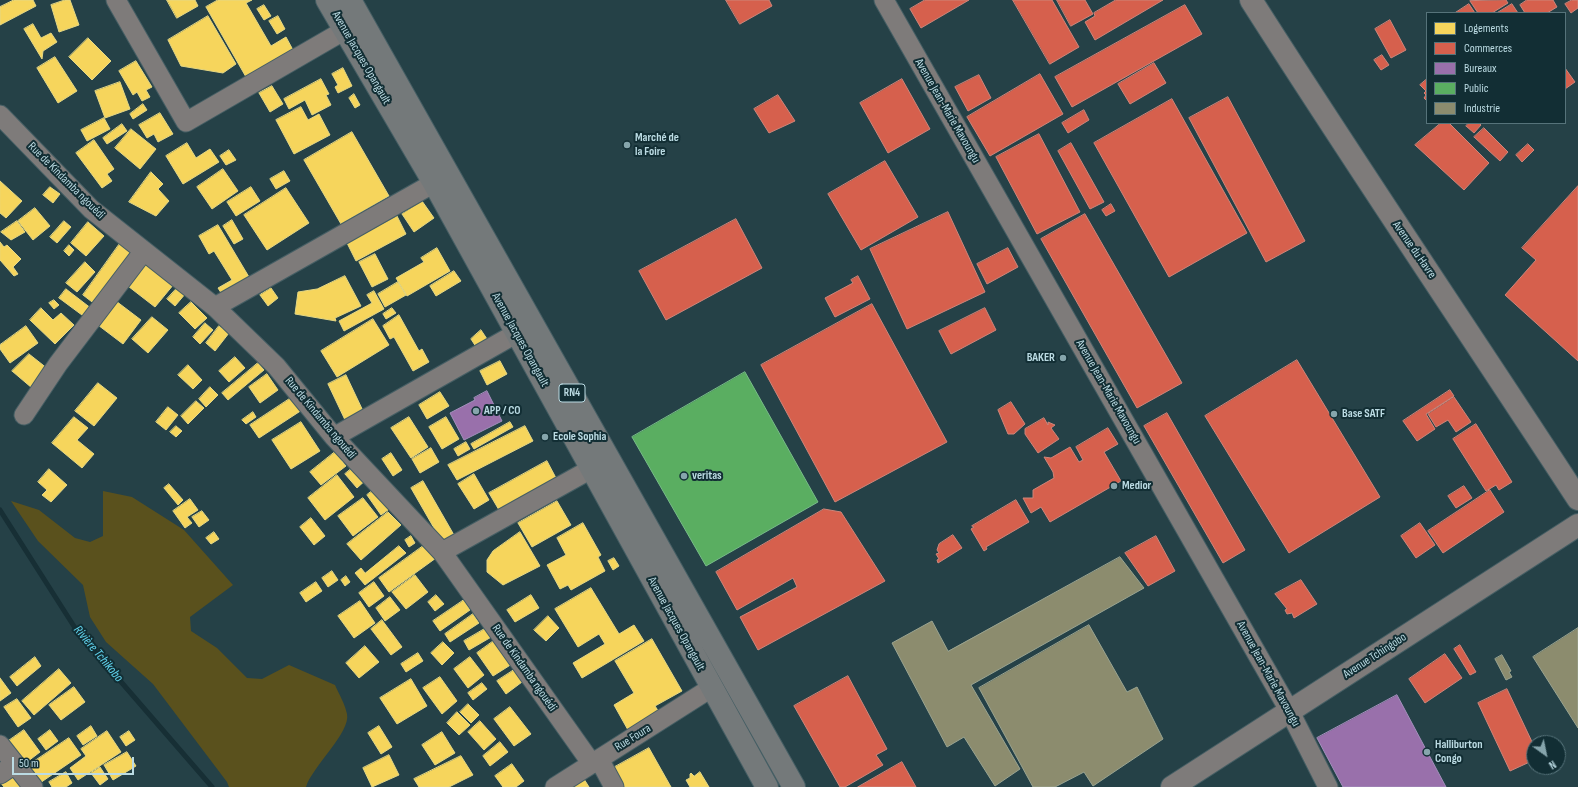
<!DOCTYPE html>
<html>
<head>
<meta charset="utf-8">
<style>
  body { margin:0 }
  #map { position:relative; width:1578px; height:787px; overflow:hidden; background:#254147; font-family:"Sofia Sans Condensed",sans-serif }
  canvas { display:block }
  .legend { position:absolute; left:1426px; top:12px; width:140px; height:112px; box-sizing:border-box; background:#122e34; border:1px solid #56737a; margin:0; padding:5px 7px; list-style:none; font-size:12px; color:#bbdbe3 }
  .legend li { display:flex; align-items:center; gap:8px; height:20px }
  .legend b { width:20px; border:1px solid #56737a }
  .north { position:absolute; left:1526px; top:735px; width:40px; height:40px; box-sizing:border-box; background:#122e34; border:1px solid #56737a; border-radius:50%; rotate:147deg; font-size:11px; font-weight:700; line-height:16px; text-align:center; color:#bbdbe3 }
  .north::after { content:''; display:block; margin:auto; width:14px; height:18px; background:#86a5ac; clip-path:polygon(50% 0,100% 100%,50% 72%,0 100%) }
  .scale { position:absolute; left:12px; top:757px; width:122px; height:18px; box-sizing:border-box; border:2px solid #bbdbe3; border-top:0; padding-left:5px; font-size:12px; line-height:14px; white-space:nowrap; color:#bbdbe3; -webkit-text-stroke:3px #122e34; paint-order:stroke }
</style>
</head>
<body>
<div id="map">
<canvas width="1578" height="787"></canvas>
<ul class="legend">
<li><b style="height:11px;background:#f6d55c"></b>Logements</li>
<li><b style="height:11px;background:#d6604d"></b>Commerces</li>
<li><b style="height:11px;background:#9970ab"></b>Bureaux</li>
<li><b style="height:11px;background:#5aae61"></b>Public</li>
<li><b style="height:11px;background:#8c8c6e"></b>Industrie</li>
</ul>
<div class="north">N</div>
<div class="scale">50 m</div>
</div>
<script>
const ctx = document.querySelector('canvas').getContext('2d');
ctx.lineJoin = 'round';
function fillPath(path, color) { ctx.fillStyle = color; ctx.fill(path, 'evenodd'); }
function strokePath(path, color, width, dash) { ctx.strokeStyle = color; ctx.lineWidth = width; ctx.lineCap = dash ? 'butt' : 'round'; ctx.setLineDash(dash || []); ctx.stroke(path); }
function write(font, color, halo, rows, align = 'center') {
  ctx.font = font + ' "Sofia Sans Condensed",sans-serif'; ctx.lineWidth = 4; ctx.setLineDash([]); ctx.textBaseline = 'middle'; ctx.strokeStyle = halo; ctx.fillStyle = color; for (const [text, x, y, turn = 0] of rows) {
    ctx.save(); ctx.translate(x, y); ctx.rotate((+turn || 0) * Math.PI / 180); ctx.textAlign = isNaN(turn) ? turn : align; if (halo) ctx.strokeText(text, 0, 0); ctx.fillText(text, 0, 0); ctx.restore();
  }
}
fillPath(new Path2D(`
  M103 491 132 497 184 530 233 585 190 617 191 631 217 648 247 678 262 679 289 665 335 685C339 694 345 704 347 714 351 732 312 767 306 787H229L227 782 153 684 106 642 90 617 83 585 38 541 11 501 39 510 75 538 90 542 103 536Z`), '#5a511d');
const homes = new Path2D(`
  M14 0H33L36 6 0 25V7Z
  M65 0H70L79 25 59 32 51 5Z
  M167 0H195L198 6 177 18Z
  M218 0H252L246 3 271 46 286 37 293 50 246 77 206 7Z
  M264 5 271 16 264 20 257 9Z
  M208 16 236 64 223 73 181 66 168 40Z
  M278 16 285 29 277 34 269 21Z
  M33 24 41 38 51 33 57 42 43 51 42 59 24 29Z
  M88 38 111 61 92 80 69 57Z
  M55 57 77 91 58 103 37 68Z
  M136 61 152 87 146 90 150 97 142 101 137 92 133 95 119 71Z
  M343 68 352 86 338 93 335 87 338 85 332 74Z
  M321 79 329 94 326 95 331 105 312 115 305 100 289 109 284 99Z
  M120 82 130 109 105 118 95 91Z
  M272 86 283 104 270 112 259 93Z
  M354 94 360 105 355 108 349 98Z
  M143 104 147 110 133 119 130 114Z
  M301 107 308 120 319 114 330 135 294 154 276 120Z
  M160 113 173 134 158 142 154 134 147 138 139 125Z
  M104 118 110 129 87 141 81 130Z
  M122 124 127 131 107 144 103 138Z
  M131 129 156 149 140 169 115 148Z
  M352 132 389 196 341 224 304 160Z
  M94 140 114 169 107 174 112 181 102 188 76 153Z
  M187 143 196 158 210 149 219 162 183 184 166 156Z
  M229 150 236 160 226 165 220 156Z
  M223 169 238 191 212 209 197 187Z
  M284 171 290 181 276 189 270 179Z
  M151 172 163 184 158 189 169 201 156 216 129 202Z
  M0 181 22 201 6 218 0 213Z
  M50 187 60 194 53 203 43 195Z
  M251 187 260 201 236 216 227 202Z
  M286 188 309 223 267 250 244 215Z
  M422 201 434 218 414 232 402 214Z
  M35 208 50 226 33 240 18 221Z
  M397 216 406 234 356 261 347 243Z
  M232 220 243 239 234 244 223 226Z
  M17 221 25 232 11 240 1 232Z
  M64 221 71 227 57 243 50 237Z
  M88 222 104 236 86 256 71 243Z
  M218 225 252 282 225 299 218 288 232 280 214 251 209 254 199 236Z
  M0 242 4 247 7 245 21 259 13 267 18 274 14 276 0 260Z
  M121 242 134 251 96 305 83 295Z
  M69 245 74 250 69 256 64 251Z
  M437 248 450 271 407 296 396 278 424 262 421 258Z
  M375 254 388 279 372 287 359 262Z
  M143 259 174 284 155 307 124 283Z
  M85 262 95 272 77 292 66 283Z
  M454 271 461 281 436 296 430 286Z
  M345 276 361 306 335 318 336 321 295 314 298 292 317 289Z
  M398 282 406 295 385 307 378 294Z
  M179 286 186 293 175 306 167 299Z
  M271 288 278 298 268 306 260 295Z
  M66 289 92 309 86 318 59 298Z
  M374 291 384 309 344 331 339 321 372 303 367 295Z
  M112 298 141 320 123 344 94 322Z
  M54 300 59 305 54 309 49 303Z
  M191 302 207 318 195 329 179 313Z
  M41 308 53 320 61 313 74 325 55 344 30 320Z
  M392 308 396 313 386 319 383 314Z
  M399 315 419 351 422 349 429 362 413 371 394 337 390 339 383 326Z
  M152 317 168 330 148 353 132 339Z
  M373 319 389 345 337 377 321 351Z
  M205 323 213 330 200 344 193 337Z
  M26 326 38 343 10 363 0 349V345Z
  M219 326 229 333 215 351 206 343Z
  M481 330 487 339 478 350 471 339Z
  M29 354 48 369 32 388 12 371Z
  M235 357 245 368 229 382 219 371Z
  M500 361 507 374 487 385 480 371Z
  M258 363 264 370 228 400 222 393Z
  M188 365 202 380 193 389 178 375Z
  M267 374 278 390 260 403 249 387Z
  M346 375 364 413 346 422 328 384Z
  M98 383 117 398 94 426 75 411Z
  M210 387 218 395 206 407 199 399Z
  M440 392 449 406 427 419 419 405Z
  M294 396 302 410 259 438 250 425Z
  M196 401 204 408 188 424 181 416Z
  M168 407 178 415 166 430 156 422Z
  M253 412 256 417 246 424 242 420Z
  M74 417 88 428 77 440 94 454 82 468 52 443Z
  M409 417 428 447 411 458 391 428Z
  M446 417 459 439 442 449 429 427Z
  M301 422 320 451 291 469 272 440Z
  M510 422 513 427 474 449 471 444Z
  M176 426 182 431 176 437 170 432Z
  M525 426 533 441 457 480 448 465Z
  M466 442 470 449 458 456 454 449Z
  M431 448 439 462 420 473 412 459Z
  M335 452 346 466 321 485 310 472Z
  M391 453 402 470 393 476 382 459Z
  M547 461 556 478 499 510 489 493Z
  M356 465 368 478 357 488 345 474Z
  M49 469 67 485 51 502 42 495 47 490 38 482Z
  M474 474 489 500 474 509 458 484Z
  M337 475 354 497 325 520 308 498Z
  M423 481 454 535 442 542 411 488Z
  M169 484 183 500 178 505 164 488Z
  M377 487 392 507 381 515 367 495Z
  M363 498 378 517 353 536 338 516Z
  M190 499 198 510 187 517 192 523 185 528 173 511Z
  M557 501 571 525 532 547 518 523Z
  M202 511 209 520 199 527 192 517Z
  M388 512 401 525 361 560 347 544Z
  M311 518 325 536 314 545 300 527Z
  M583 523 601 555 598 557 605 571 571 590 568 585 560 589 547 565 566 555 557 538Z
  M214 532 219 539 211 544 206 538Z
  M520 532 540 566 503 585 487 572V560L493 551Z
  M411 536 415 543 409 547 405 540Z
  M426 544 436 558 389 592 379 578Z
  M399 546 406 553 365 585 355 573 361 568 365 573Z
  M614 558 619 566 613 570 608 561Z
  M332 571 338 580 328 587 322 578Z
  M415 575 428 592 406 609 392 592Z
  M346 576 350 582 345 586 341 580Z
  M316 582 322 591 306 602 300 593Z
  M374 582 384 596 369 607 359 593Z
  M591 588 619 634 634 625 644 641 582 678 573 663 605 644 599 634 578 647 555 609Z
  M436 595 444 604 435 611 428 602Z
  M531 595 539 608 515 622 507 610Z
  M390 597 400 610 385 621 376 608Z
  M464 600 470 610 440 631 433 621Z
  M360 601 375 623 354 638 338 616Z
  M473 614 479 623 450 642 445 634Z
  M548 616 559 628 546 641 534 630Z
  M382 620 402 647 391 655 371 629Z
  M488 627 493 636 469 650 464 641Z
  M652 639 682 691 655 706 659 712 628 730 614 705 634 693 615 661Z
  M495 640 512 664 493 676 477 653Z
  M443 642 454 653 442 665 431 653Z
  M365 646 379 662 359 678 346 663Z
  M418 653 423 661 406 672 401 664Z
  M35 657 41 666 17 686 10 677Z
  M470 657 484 675 468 688 454 669Z
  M59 669 71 683 34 715 22 701Z
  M514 670 522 682 506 694 497 681Z
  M440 677 457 701 442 714 423 688Z
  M0 678 11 693 0 701Z
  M411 679 427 706 397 724 380 698Z
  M482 683 487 689 473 700 468 693Z
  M74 687 85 702 61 720 49 705Z
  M17 699 31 718 18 727 4 707Z
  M468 704 479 715 471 723 460 712Z
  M510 707 531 734 514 746 494 719Z
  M457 712 470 725 459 735 447 723Z
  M480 721 496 739 484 750 468 732Z
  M91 726 97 736 83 745 77 736Z
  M379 726 392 747 381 754 368 733Z
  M24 730 40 752 23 765 7 742Z
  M50 730 58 741 46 750 38 739Z
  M107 731 121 752 78 780 70 768 86 756 81 749Z
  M129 731 135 740 126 746 120 737Z
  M442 732 455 753 435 765 422 745Z
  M69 738 81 755 37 785 26 767Z
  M500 742 508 752 490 766 483 756Z
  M649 748 671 787H624L613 768Z
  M127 752 136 766 113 780 104 765Z
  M389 755 399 775 372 787 363 768Z
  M461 756 473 775 449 787H419L414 779Z
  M512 764 524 781 516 787H503L495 776Z
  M100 767 108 779 100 785 91 773Z
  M66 772 72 783 66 787H52L49 782Z
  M700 772 709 787H690L686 780 690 778V774L691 773 694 776Z
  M11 773 21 787H4L0 782Z
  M584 779 589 787H567Z`);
fillPath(homes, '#f6d55c');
strokePath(homes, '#e4d784', 1);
const shops = new Path2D(`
  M726 0H769L772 6 740 24Z
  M925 0H969L921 28 910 9Z
  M1013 0H1052L1079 47 1050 64Z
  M1057 0H1085L1093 14 1071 26Z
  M1116 0H1163L1095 40 1085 22 1095 16 1094 13Z
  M1506 0 1508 3 1492 13H1478L1470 1Z
  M1527 0H1553L1557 7 1547 13H1525L1520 5Z
  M1572 0H1578V8L1571 13 1565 4Z
  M1469 4 1475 13H1455Z
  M1512 4 1518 13H1497Z
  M1185 5 1202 34 1072 107 1055 77Z
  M1390 20 1406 50 1391 58 1375 29Z
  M1382 55 1389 65 1381 70 1374 60Z
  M1154 63 1166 83 1130 104 1118 84Z
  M1565 68 1575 82 1565 89Z
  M1040 74 1063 114 990 156 967 117Z
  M979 75 991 98 968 111 955 87Z
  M902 79 930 129 888 153 860 103Z
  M1427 79V101L1424 98 1426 95 1424 93 1426 91 1420 85Z
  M778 95 795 121 769 133 754 109Z
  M1228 97 1305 241 1266 262 1189 118Z
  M1172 99 1247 233 1169 277 1094 143Z
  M1084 110 1089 120 1068 133 1062 123Z
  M1441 123H1449L1489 163 1464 190 1415 145Z
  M1469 123H1479L1481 125 1474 133 1466 126Z
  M1484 128 1508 152 1500 161 1474 137Z
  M1039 134 1080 212 1037 234 996 157Z
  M1071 143 1104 202 1090 209 1058 151Z
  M1528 144 1534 150 1522 162 1516 155Z
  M885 161 918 217 861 250 828 194Z
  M1578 186V361L1505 295 1536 260 1522 248Z
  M1111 204 1115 211 1106 216 1102 210Z
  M948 212 985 292 907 329 870 249Z
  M1085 214 1182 383 1137 408 1041 239Z
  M736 219 762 268 666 320 639 271Z
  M1008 248 1018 267 987 284 977 264Z
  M858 276 870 299 835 317 825 298 853 283 851 280Z
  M872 304 947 442 835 502 761 365Z
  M985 308 996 330 951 354 939 331Z
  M1297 360 1380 497 1289 553 1205 416Z
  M1450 390 1454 396 1426 414 1435 429 1417 441 1403 421Z
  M1454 397 1471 422 1456 432 1448 420 1436 427 1428 414Z
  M1011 402 1025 424 1014 434H1008L998 410Z
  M1167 413 1245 550 1223 563 1144 426Z
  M1044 418 1048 425V422L1055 425 1051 428 1059 439 1038 453 1025 434V429Z
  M1476 424 1512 482 1499 490 1496 485 1486 491 1453 439Z
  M1108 428 1118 444 1104 452 1121 481 1050 522 1041 507 1031 513 1023 498H1033V490L1054 478 1053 472 1044 457 1051 458 1070 447 1079 462 1083 460 1076 447Z
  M1464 486 1472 498 1456 508 1448 496Z
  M1490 490 1504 512 1443 553 1428 531Z
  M1016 500 1029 522 986 547 987 549 984 551 971 529 974 527 972 526Z
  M824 509 841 512 885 581 758 650 740 617 797 587 793 578 737 610 716 572Z
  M1420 523 1435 545 1416 558 1401 536Z
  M953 535 962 548 938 563 937 560 939 559 936 554 939 553 937 550 939 544Z
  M1156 536 1175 571 1148 586 1125 553Z
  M1301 580 1317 604 1294 618 1292 613 1287 614 1285 610 1287 609 1275 594Z
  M1460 645 1476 672 1470 675 1454 649Z
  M1445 654 1462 678 1425 703 1409 679Z
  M848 676 887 749 876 755 883 765 845 787H840L794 706Z
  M1507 689 1534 746V760L1510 771 1478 703Z
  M902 762 916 787H858Z`);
fillPath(shops, '#d6604d');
strokePath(shops, '#ce857a', 1);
const offices = new Path2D(`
  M487 391 502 421 464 440 450 413 475 400 474 398Z
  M1397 695 1446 787H1343L1317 738Z`);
fillPath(offices, '#9970ab');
strokePath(offices, '#a390bc', 1);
const public = new Path2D(`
  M745 372 818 502 706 566 632 437Z`);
fillPath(public, '#5aae61');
strokePath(public, '#77bc88', 1);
const industry = new Path2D(`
  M1120 557 1144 588 971 685 1020 769 995 786 964 737 947 747 892 643 932 621 948 651Z
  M1089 625 1127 692 1137 687 1163 739 1093 786 1084 772 1055 787H1033L979 688Z
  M1578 628V728L1533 657Z
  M1502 655 1511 671 1509 672 1512 677 1506 680 1495 659Z`);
fillPath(industry, '#8c8c6e');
strokePath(industry, '#9aa491', 1);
strokePath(new Path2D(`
  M0 510 77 631 212 787`), '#172f35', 5);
const minor = new Path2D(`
  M116 0 186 122 345 30
  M884 0 1289 710 1328 787
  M0 115 91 209 215 307 276 366 334 437 442 552 592 764
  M215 307 434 183
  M24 415 58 364 143 252
  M334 437 517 333
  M442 552 591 469
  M0 745 33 787
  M599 759 614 787
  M0 774 15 764
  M555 787 711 688`);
const tertiary = new Path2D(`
  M1251 0C1358 168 1469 332 1578 499
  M1172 787 1578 525`);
const trunk = new Path2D(`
  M327 0 434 183 767 787
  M350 0 794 787`);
strokePath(minor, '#455e64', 21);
strokePath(tertiary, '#455e64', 24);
strokePath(trunk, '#455e64', 24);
strokePath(minor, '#7e7b7a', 19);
strokePath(tertiary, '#7e7b7a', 22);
strokePath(trunk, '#74797a', 22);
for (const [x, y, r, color] of [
  [627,145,4,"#86a5ac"],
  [1063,358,4,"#86a5ac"],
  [476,411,4,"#86a5ac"],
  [1334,414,4,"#86a5ac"],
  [545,437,4,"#86a5ac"],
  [684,476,4,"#86a5ac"],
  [1114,486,4,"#86a5ac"],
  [1427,752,4,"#86a5ac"]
]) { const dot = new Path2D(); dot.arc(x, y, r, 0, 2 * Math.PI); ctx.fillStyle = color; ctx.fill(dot); strokePath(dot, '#122e34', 1.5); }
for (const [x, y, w] of [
  [572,393,26]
]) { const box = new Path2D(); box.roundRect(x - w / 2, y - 9, w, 18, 3); ctx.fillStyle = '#122e34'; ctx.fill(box); strokePath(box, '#bbdbe3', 1); }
write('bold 11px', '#bbdbe3', null, [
  ["RN4",572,393]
]);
write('12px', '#bbdbe3', '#122e34', [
  ["Avenue Jacques Opangault",361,58,60],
  ["Avenue Jean-Marie Mavoungu",947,111,60],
  ["Rue de Kindamba ngouédi",66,181,45],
  ["Avenue du Havre",1414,250,55],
  ["Avenue Jacques Opangault",520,340,61],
  ["Avenue Jean-Marie Mavoungu",1108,392,60],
  ["Rue de Kindamba ngouédi",320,418,50],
  ["Avenue Jacques Opangault",676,624,61],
  ["Avenue Tchingobo",1375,656,-33],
  ["Rue de Kindamba ngouédi",524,668,55],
  ["Avenue Jean-Marie Mavoungu",1268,674,61],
  ["Rue Foura",633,738,-32]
]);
write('bold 12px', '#bbdbe3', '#122e34', [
  ["Marché de",635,138],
  ["la Foire",635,152],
  ["BAKER",1055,358,"right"],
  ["APP / CO",484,411],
  ["Base SATF",1342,414],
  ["Ecole Sophia",553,437],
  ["veritas",692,476],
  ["Medior",1122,486],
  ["Halliburton",1435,745],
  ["Congo",1435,759]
], 'left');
write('italic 13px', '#60d2ec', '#122e34', [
  ["Rivière Tchikobo",98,654,50]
]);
</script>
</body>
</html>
